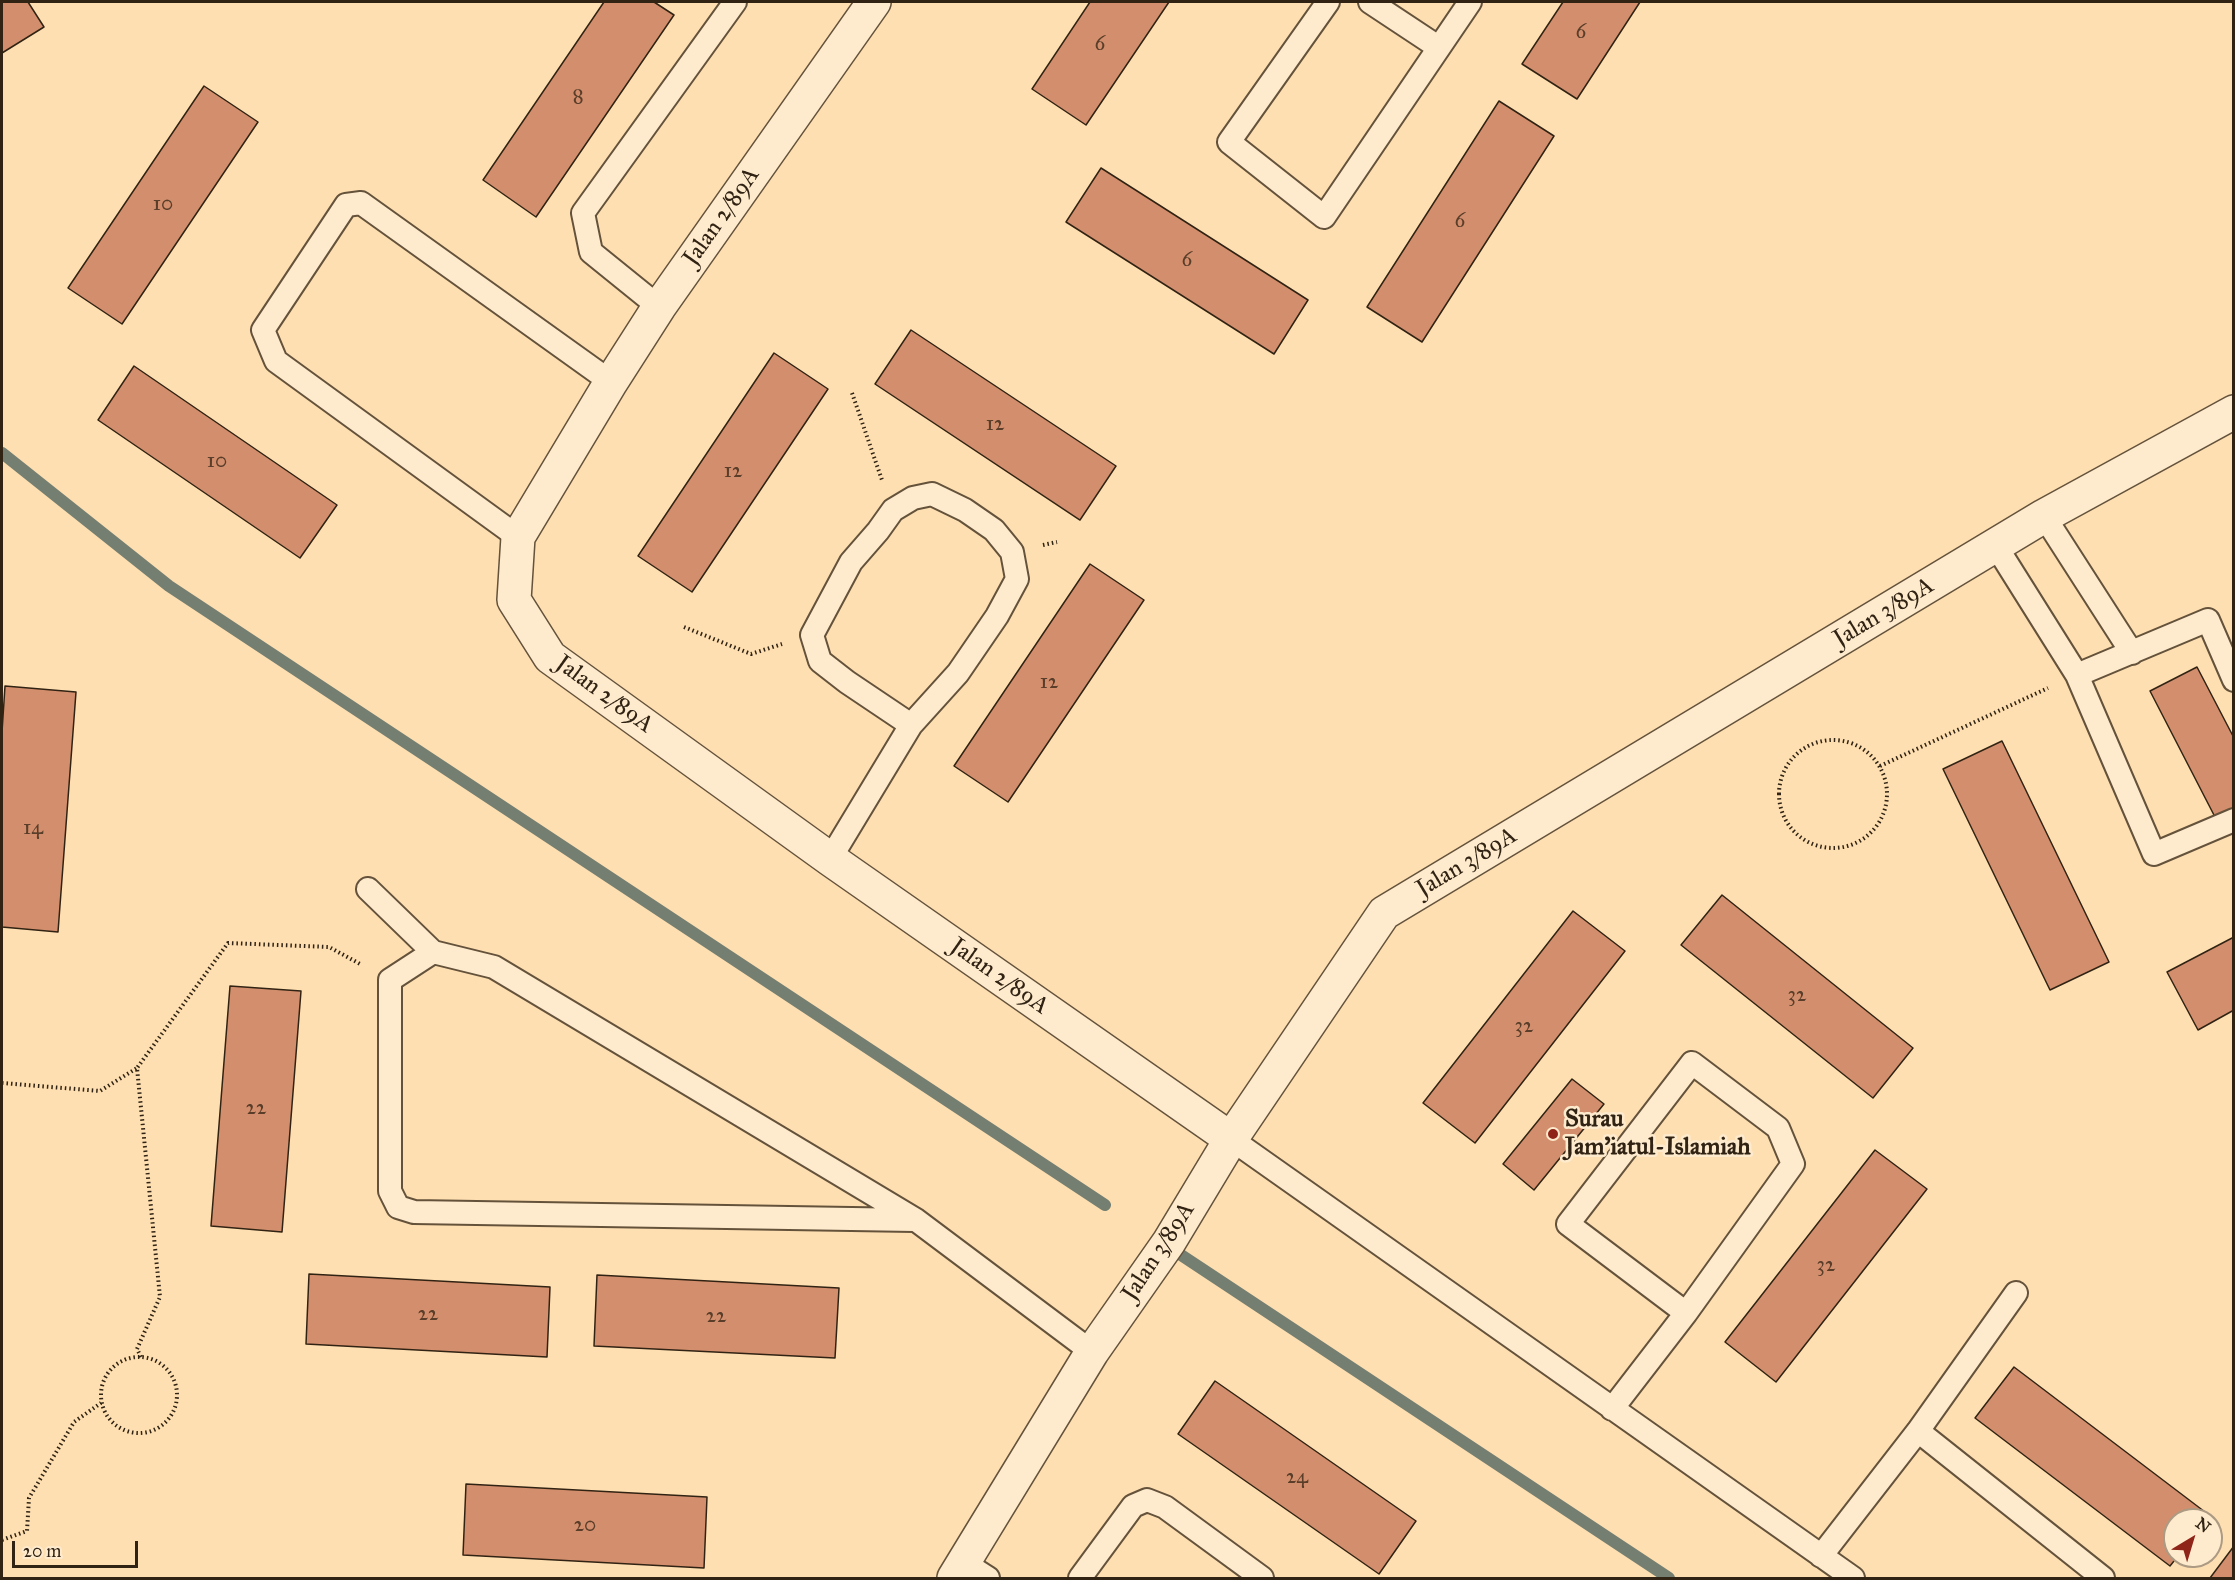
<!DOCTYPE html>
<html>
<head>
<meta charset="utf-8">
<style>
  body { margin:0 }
  #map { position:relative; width:2235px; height:1580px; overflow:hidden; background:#fedfb2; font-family:"IM FELL Great Primer",serif }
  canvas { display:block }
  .frame { position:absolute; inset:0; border:3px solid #312313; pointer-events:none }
  .north { position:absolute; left:2163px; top:1508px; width:60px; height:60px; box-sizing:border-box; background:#feeacd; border:2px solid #ac9a83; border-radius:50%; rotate:38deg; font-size:16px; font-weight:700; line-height:24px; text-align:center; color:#312313 }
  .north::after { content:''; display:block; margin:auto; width:21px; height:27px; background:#8f2418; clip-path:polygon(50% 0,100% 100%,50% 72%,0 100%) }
  .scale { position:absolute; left:12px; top:1541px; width:126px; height:27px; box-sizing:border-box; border:3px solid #312313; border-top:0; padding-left:8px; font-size:18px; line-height:21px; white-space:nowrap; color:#312313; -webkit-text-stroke:4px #feeacd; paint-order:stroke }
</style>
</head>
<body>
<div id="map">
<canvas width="2235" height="1580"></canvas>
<div class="frame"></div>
<div class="north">N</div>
<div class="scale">20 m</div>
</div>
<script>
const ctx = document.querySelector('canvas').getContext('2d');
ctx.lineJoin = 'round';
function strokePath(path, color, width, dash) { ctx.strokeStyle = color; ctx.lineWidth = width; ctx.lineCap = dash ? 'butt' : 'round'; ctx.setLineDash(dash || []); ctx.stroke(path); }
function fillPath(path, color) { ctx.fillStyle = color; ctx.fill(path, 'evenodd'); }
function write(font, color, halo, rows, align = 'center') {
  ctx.font = font + ' "IM FELL Great Primer",serif'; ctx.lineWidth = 5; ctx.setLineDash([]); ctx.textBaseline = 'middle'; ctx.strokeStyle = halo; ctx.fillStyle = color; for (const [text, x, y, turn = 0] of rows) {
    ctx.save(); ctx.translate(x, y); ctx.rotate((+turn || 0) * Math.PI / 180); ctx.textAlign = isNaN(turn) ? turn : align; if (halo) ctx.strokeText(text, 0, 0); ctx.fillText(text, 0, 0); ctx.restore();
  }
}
strokePath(new Path2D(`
  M2 453 169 586 1105 1205
  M1172 1249 1669 1578`), '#747f71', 12);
const building = new Path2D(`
  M2 2H28L44 27 2 53Z
  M604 2H654L674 15 536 217 483 180Z
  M1090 2H1169L1086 125 1032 89Z
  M1563 2H1640L1577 99 1522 64Z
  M204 86 258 122 122 324 68 288Z
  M1499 101 1554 136 1422 342 1367 307Z
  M1101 168 1308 300 1274 354 1066 222Z
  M911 330 1116 466 1080 520 875 384Z
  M774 353 828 389 692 592 638 556Z
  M134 366 337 505 300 558 98 420Z
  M1090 564 1144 600 1008 802 954 766Z
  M2197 667 2234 738V808L2215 817 2150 691Z
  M5 686 76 692 58 932 2 927V732Z
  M2002 741 2109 962 2050 990 1943 769Z
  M1722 895 1913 1048 1873 1098 1681 945Z
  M1573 911 1625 951 1475 1143 1423 1103Z
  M2234 937V1010L2198 1030 2167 972Z
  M230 986 301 991 282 1232 211 1226Z
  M1572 1079 1604 1104 1534 1190 1503 1164Z
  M1875 1150 1927 1189 1776 1382 1725 1342Z
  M309 1274 550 1287 547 1357 306 1344Z
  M597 1275 839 1288 835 1358 594 1346Z
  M2014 1367 2209 1515 2206 1520H2175V1556H2178L2170 1566 1975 1418Z
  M1215 1381 1416 1521 1379 1574 1178 1434Z
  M466 1484 707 1497 704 1568 463 1555Z
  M2234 1546V1578H2210Z`);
fillPath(building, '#d38f6d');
strokePath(building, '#312313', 1.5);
const service = new Path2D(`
  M1328 2 1229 142 1324 217 1470 2
  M1370 2 1438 47
  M659 307 591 252 583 213 735 2
  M2044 516 2132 653
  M518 537 276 361 263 330 346 205 361 203 611 382
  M1996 546 2077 675 2154 854 2234 820
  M2077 675 2208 620 2234 680
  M830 859 911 725 958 673 997 616 1017 579 1012 552 994 530 965 510 932 494 913 498 893 510 878 531 851 562 812 635 820 661 847 682 911 725
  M368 889 433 952 494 967 916 1220 1092 1352
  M433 952 390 980V1191L398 1207 414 1212 914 1220
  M1231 1139 1853 1578
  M1612 1409 1686 1313 1793 1164 1778 1128 1692 1063 1568 1224 1686 1313
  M1918 1431 2103 1578
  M1821 1556 1918 1431 2016 1293
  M963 1562 988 1578
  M1080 1578 1133 1506 1147 1500 1165 1507 1262 1578`);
const minor = new Path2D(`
  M874 2 659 307 611 382 518 537 514 600 550 657 830 859 1231 1139
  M954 1578 1092 1352 1169 1242 1231 1139 1384 913 2044 516 2234 412`);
strokePath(service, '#64523b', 26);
strokePath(minor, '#64523b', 36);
strokePath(new Path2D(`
  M852 393 882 480
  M1043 545 1057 542
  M684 627 751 654 782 644
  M1779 794a54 54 0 1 1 108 0a54 54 0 1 1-108 0Z
  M1880 766 2048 688
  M2 1083 100 1091 137 1068
  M141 1357 137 1349 160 1297 137 1068 228 943 329 947 362 965
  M101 1395a38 38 0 1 1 76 0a38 38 0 1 1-76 0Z
  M2 1540 27 1531 29 1498 74 1422 101 1403`), '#312313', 4, [1.5, 3]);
strokePath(service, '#feeacd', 22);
strokePath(minor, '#feeacd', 33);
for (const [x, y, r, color] of [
  [1553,1134,6,"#8f2418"]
]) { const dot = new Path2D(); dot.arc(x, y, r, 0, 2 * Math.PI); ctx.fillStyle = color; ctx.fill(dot); strokePath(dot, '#feeacd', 2); }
write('21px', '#5a3e2a', null, [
  ["6",1581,33],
  ["6",1100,45],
  ["8",578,98],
  ["10",163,205],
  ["6",1460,222],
  ["6",1187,261],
  ["12",995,425],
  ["10",217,462],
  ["12",733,472],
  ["12",1049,683],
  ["14",33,829],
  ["32",1797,996],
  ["32",1524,1027],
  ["22",256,1109],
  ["32",1826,1266],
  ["22",428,1315],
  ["22",716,1317],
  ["24",1297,1478],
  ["20",585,1526]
]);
write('24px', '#312313', '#feeacd', [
  ["Jalan 2/89A",722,217,-55],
  ["Jalan 3/89A",1884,613,-31],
  ["Jalan 2/89A",604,695,36],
  ["Jalan 3/89A",1467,863,-31],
  ["Jalan 2/89A",999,977,35],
  ["Jalan 3/89A",1159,1252,-57]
]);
write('bold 24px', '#312313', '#feeacd', [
  ["Surau",1565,1120],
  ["Jam'iatul-Islamiah",1565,1148]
], 'left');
</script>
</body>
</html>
